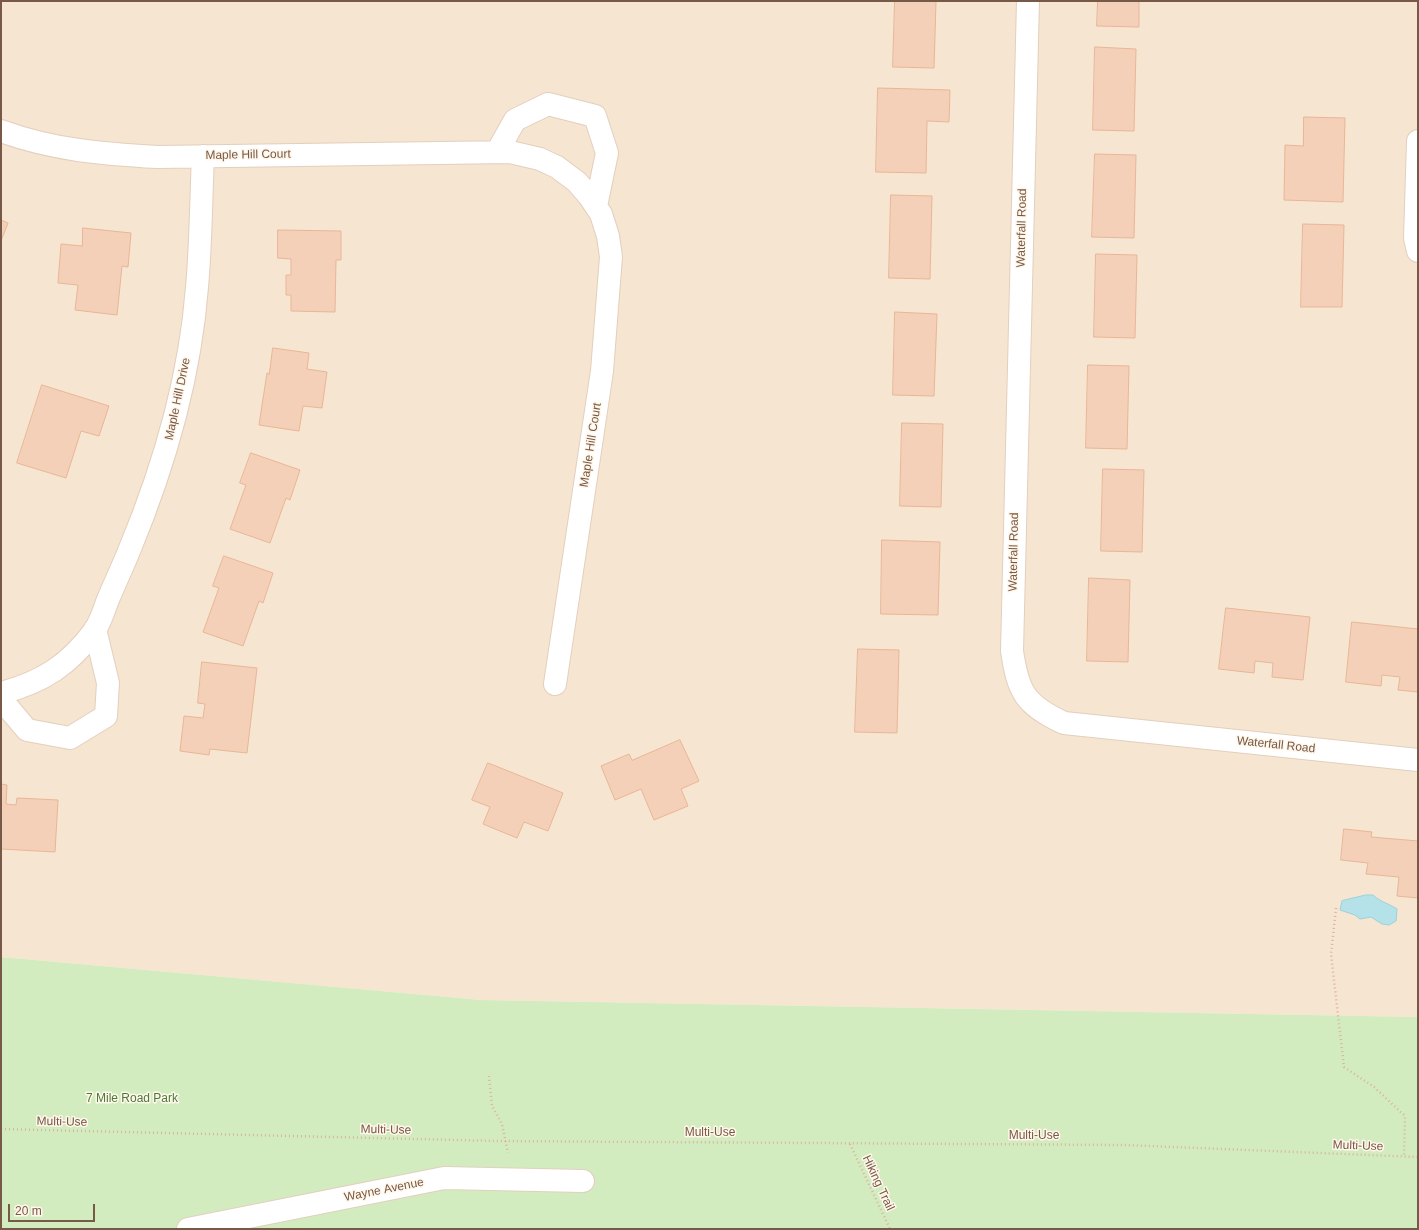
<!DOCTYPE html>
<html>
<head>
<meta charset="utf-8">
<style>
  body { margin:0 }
  #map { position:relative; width:1419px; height:1230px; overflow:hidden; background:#fef3e2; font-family:Arial,sans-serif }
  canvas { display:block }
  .frame { position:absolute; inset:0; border:2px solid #785847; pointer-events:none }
  .scale { position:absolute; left:8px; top:1204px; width:87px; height:18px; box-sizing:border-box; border:2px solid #785847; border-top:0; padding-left:5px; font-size:12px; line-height:14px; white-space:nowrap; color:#785847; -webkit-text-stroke:3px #fff7ea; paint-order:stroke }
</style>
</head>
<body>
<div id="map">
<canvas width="1419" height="1230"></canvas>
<div class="frame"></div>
<div class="scale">20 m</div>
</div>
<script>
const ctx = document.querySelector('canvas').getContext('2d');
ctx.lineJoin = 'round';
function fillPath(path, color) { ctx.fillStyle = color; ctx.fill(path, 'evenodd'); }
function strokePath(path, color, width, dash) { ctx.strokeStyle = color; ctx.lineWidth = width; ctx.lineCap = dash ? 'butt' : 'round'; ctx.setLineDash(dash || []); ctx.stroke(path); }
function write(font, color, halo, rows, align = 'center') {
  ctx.font = font + ' Arial,sans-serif'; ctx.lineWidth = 3; ctx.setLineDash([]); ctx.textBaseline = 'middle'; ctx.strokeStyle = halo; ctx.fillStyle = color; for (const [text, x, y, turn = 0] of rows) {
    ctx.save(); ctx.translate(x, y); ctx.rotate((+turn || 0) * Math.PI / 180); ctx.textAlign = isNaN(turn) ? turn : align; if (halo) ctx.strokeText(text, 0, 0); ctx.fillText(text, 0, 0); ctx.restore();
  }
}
fillPath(new Path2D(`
  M1 1H1418V1017L481 1000 1 957Z`), '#f6e5d0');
fillPath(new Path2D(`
  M1 957 481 1000 1418 1017V1229H1Z`), '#d2ecc0');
const water = new Path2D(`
  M1366 895H1373C1382 903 1388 903 1397 909L1396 921 1389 925 1382 924 1371 917 1360 919 1355 915 1340 910 1342 901Z`);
fillPath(water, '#b5e2e9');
strokePath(water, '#9bd2db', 1);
const building = new Path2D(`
  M895 1H936L934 68 893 67Z
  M1098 1H1139V27L1097 26Z
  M1095 47 1136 49 1134 131 1093 130Z
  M878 88 950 90 949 122 927 121 926 173 876 172Z
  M1304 117 1345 118 1343 202 1284 200 1285 145 1303 146Z
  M1095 154 1136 155 1134 238 1092 237Z
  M891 195 932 196 930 279 889 278Z
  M1 220 8 223 1 241Z
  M1303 224 1344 225 1342 307H1301Z
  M83 228 131 233 128 267 122 266 117 315 75 310 78 285 58 283 61 244 82 246Z
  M278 230 341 231V260H336L335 312 291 311V295H286V275H291V259L278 258Z
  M1096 254 1137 255 1135 338 1094 337Z
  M895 312 937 314 934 396 893 395Z
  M273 348 309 353 307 369 327 372 322 408 303 406 299 431 259 425 267 373 269 374Z
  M1088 365 1129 366 1127 449 1086 448Z
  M42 385 109 406 99 436 81 431 66 478 17 463Z
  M902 423 943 424 941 507 900 506Z
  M251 453 300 470 290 500 286 498 270 543 230 529 246 485 240 483Z
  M1103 469 1144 470 1142 552 1101 551Z
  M882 540 940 542 938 615 881 614Z
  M224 556 273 573 263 603 259 601 243 646 203 632 219 588 213 586Z
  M1089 578 1130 580 1128 662 1087 661Z
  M1226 608 1310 617 1303 680 1272 677 1273 663 1255 661 1254 673 1219 669Z
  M1352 622 1418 629V692L1398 690 1400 677 1382 675 1381 686 1346 682Z
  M858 649 899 650 897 733 855 732Z
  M202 662 257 668 247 753 210 749 209 755 180 751 184 716 203 718 205 704 198 703Z
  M680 740 699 781 681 789 688 806 654 820 641 789 615 800 601 766 629 754 632 760Z
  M488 763 563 793 548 831 524 822 517 838 483 824 490 807 472 800Z
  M1 784 7 785 6 804 16 805 17 798 58 800 55 852 1 849Z
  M1344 829 1372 832 1371 837 1418 841V898L1397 896 1399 877 1366 874 1368 863 1341 860Z`);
fillPath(building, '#f5d0b8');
strokePath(building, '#e9b697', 1);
const minor = new Path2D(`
  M1028 1 1012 651C1018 692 1025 705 1064 723L1418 760
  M1 131C53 150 103 154 158 157L510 152 540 159 557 167 577 182 589 196 601 214 608 236 611 257 602 371 555 684
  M1418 141 1415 238 1418 251
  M497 152 515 120 548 104 595 116 607 153 596 206
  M1 693C43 682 69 665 95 630 100 622 104 611 107 602 114 585 122 568 129 551 164 467 190 379 197 287 201 243 201 199 203 156
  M1 699 27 730 70 738 106 716 108 683 95 629
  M188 1229 444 1178 583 1181`);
strokePath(minor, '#e3cfbd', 24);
strokePath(new Path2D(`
  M1336 908 1331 954 1344 1067 1374 1087 1405 1116 1404 1157
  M489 1076 492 1106 502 1124 508 1153
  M1 1129 498 1141 1125 1145 1418 1157
  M850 1144 890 1229`), '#dab39b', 2.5, [1, 3]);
strokePath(minor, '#fff', 22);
write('12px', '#785847', '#fff7ea', [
  ["Maple Hill Court",248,155,-1],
  ["Waterfall Road",1022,228,-89],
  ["Maple Hill Drive",178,399,-78],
  ["Maple Hill Court",591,445,-81],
  ["Waterfall Road",1014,552,-89],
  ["Waterfall Road",1276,745,6],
  ["Multi-Use",62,1122,1],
  ["Multi-Use",386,1130,1],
  ["Multi-Use",710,1133],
  ["Multi-Use",1034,1136],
  ["Multi-Use",1358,1146,2],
  ["Hiking Trail",878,1183,65],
  ["Wayne Avenue",384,1190,-11]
]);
write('12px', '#4d793b', '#fff7ea', [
  ["7 Mile Road Park",132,1099]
]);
</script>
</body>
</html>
